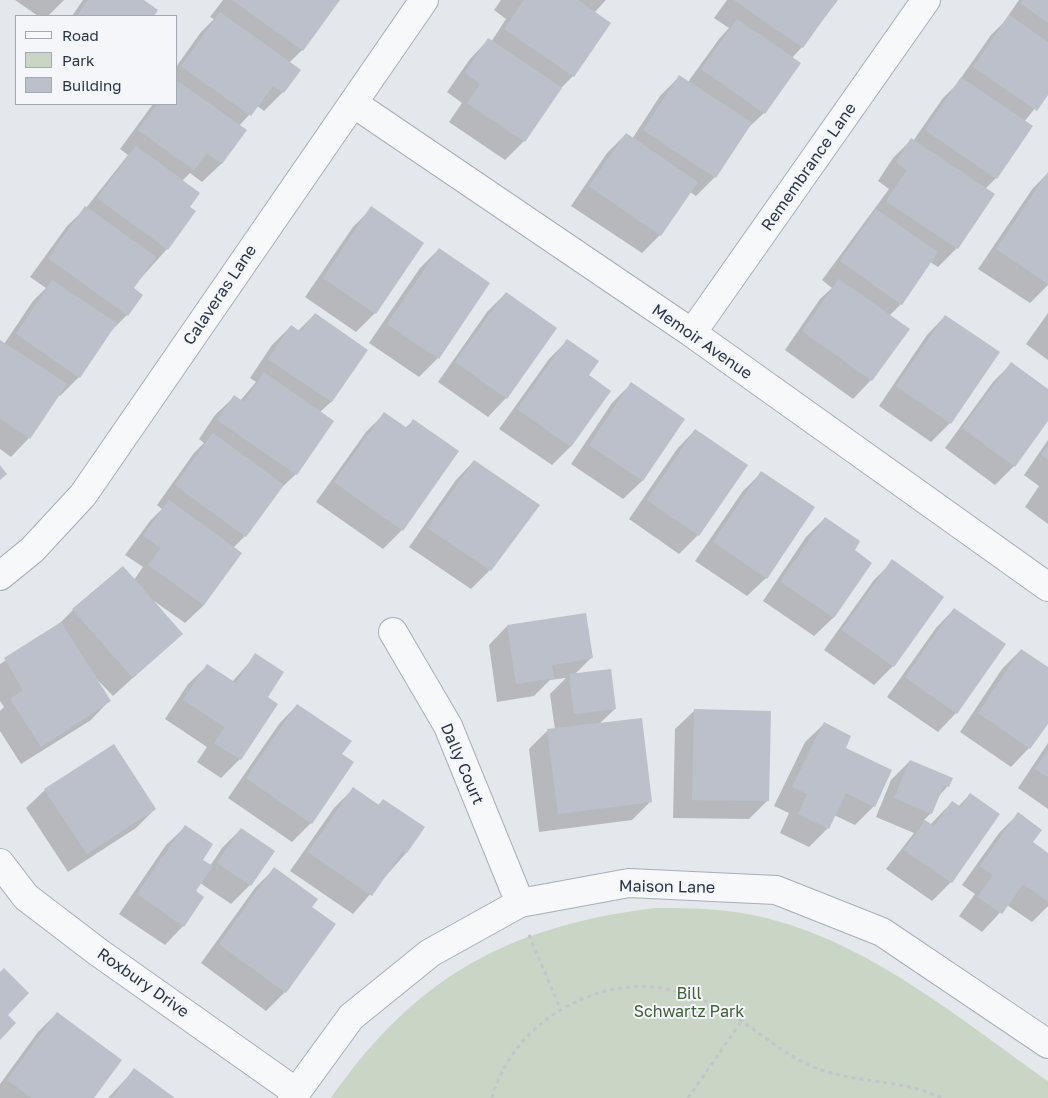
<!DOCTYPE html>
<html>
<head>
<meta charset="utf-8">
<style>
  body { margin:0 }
  #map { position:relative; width:1048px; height:1098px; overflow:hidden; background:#e4e7ec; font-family:"Golos Text",sans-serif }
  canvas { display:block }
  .legend { position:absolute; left:15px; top:15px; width:162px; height:90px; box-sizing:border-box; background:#f4f6f9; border:1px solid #a4a8b1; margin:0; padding:6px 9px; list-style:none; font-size:15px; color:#2b3445 }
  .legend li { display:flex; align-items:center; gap:10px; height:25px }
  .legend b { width:25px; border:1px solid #a4a8b1 }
</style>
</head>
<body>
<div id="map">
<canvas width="1048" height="1098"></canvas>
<ul class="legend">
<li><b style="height:6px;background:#f7f8fa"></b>Road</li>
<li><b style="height:14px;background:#c9d6c5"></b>Park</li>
<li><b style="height:14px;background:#bbc0ca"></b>Building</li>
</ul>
</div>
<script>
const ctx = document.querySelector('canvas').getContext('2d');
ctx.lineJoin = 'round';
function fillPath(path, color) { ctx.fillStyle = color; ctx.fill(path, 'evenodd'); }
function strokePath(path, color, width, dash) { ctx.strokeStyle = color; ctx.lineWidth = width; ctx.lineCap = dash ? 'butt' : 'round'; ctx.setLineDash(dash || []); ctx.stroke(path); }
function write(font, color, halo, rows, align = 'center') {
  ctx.font = font + ' "Golos Text",sans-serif'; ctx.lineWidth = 4; ctx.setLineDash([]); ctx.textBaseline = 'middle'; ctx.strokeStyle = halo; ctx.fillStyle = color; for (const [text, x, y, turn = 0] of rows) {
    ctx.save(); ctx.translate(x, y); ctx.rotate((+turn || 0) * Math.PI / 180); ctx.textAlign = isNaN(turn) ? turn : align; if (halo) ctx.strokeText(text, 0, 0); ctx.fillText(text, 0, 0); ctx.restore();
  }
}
fillPath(new Path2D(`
  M655 908C682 908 708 908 735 912 854 929 952 1014 1048 1081V1098H331C416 976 509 926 655 908Z`), '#c9d6c5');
fillPath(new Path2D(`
  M15 0H64L48 16H38Z
  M83 0H142L157 10 152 16H72Z
  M223 0H338L302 50 289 63 299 71 283 92 264 111 257 106 239 126 245 130 221 164 202 182 190 173 182 181 188 207 167 249 132 288 142 295 127 315 107 335 79 377 60 396 58 394 29 438 11 457 0 449V341L4 344 33 301 46 288 30 277 67 226 86 208 128 155 120 149 153 104H176V67L201 32 214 19 210 17Z
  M501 0H606L594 13 573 76 560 89 524 141 505 160 449 122 462 103 447 92 470 59 488 40 491 42 506 19 494 10Z
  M727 0H838L802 47 791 59 764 113 744 132 715 177 696 196 690 192 660 235 642 253 571 206 607 153 626 134 632 139 660 96 679 77 688 82 719 39 729 28 714 18Z
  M1019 0H1048V92L1024 122 996 178 985 189 993 194 957 248 938 267 930 262 901 304 889 316 871 380 853 399 785 350 820 299 832 288 822 280 889 189 878 181 893 158 911 140 913 141 943 98 956 85 991 35 1003 23Z
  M1048 173V285L1030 303 978 269 1033 188Z
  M372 208 423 243 375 313 356 332 305 297 353 227Z
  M439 249 438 358 419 377 369 343 420 268Z
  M506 293V398L488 417 438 382 487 312Z
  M1048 313V360L1026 344Z
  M315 314 366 350 331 402 320 412 296 474 277 492 245 536 233 548 240 554 204 605 185 623 154 601 181 634 113 696 92 674 109 701 91 720 21 764 0 731V711L4 707 0 701V664L57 626 73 610 134 580 143 567 125 555 150 521 162 509 157 505 194 453 204 443 199 439 215 415 234 397 240 401 256 382 250 378 272 345 291 326 298 331Z
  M945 316 950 423 931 442 879 406 927 335Z
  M568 340 587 376 609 391 570 447 552 465 499 429 549 359Z
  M1011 364 1048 390V419L1014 466 995 485 945 448 993 382Z
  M631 384 683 419 642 481 623 499 571 464 612 403Z
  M384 414 405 428 413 421 457 451 402 530 383 549 316 502 366 432Z
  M695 430 746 465 698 535 679 554 629 519 677 449Z
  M1048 440V524L1025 507 1039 486 1024 475Z
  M474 461 538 505 490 570 471 589 409 547 456 480Z
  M762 472 766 578 747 596 695 561 743 491Z
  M825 518 853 551 871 563 833 618 814 636 763 601 806 537Z
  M893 561 942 597 893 666 874 685 824 650 874 580Z
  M954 609 956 713 938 732 887 697 936 628Z
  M507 626 591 658 575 674 615 709 599 724 651 801 632 820 539 832 529 749 547 731 555 730 550 694 566 678 550 680 534 696 497 702 489 645Z
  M1021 650 1048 669V721L1029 748 1011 767 960 732 1002 669Z
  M256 655 266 698 276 704 240 759 221 778 197 762 207 747 165 719 188 684 207 666 232 682Z
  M297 705 341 755 311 823 292 842 228 798 279 724Z
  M694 711 768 800 749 819 673 818 675 729Z
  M824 724 844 749 874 806 855 825 834 815 828 828 809 847 780 833 789 813 774 806 805 742Z
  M1048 743V809L1018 788Z
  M910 761 951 779 947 787 938 797 931 813 924 820 930 825 952 802 958 807 970 794 951 882 932 901 886 869 914 833 876 817 891 780Z
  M353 789 377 806 383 800 423 828 406 853 353 914 290 871 334 808Z
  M45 790 155 809 136 828 68 872 26 808Z
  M1018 814 1031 842 1048 854V906L1032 922 1007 905 982 932 959 916 975 894 962 885 999 833Z
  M185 827 202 860 210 866 222 848 241 829 250 885 231 904 200 883 194 892 183 926 165 945 119 914 166 845Z
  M274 869 311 907 285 992 266 1011 201 963 255 888Z
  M57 1013 93 1098H0V1084L38 1032Z
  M134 1070 173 1098H108Z`), '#0003');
fillPath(new Path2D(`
  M88 0H144L158 10 154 16H77Z
  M232 0H340L303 51Z
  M524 0H578L611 23 574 77 504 29Z
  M734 0H837L803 48Z
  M1023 0H1048V23L1020 3Z
  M220 12 301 70 284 93 273 86 251 116 181 66Z
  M1009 15 1048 42V95L1037 111 973 67Z
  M737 19 801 63 765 114 701 69Z
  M488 38 562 88 525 142 467 103 480 84 465 73Z
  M679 75 752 123 716 178 643 130Z
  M961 77 1033 126 997 179 925 130Z
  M176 80 247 130 222 164 207 153 194 170 138 130 157 104H176Z
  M626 133 698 182 661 236 589 186Z
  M911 138 995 194 958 249 886 201 907 170 896 162Z
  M136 146 200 193 190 207 196 211 168 250 97 198Z
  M1048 172V284L996 249Z
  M85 206 156 257 134 288 143 295 128 316 48 258Z
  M371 206 424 243 376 314 323 278Z
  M876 209 938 252 902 305 840 261Z
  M439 248 490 283 439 359 387 324Z
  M839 279 910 329 872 381 802 331Z
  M52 280 117 323 80 378 16 334Z
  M506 292 557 328 507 399 455 362Z
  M315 313 368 350 332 402 268 359 291 325 301 332Z
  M945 315 1000 352 951 424 896 386Z
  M567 339 599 361 589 375 611 391 571 447 517 409Z
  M0 340 67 384 30 439 0 418Z
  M1011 362 1048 389V421L1015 467 962 428Z
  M264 372 334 421 297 475 217 420 234 395 244 402Z
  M631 382 685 419 643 481 589 445Z
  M384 412 407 428 413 419 459 451 403 531 334 482Z
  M695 429 748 465 699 536 647 500Z
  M213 433 284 485 246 537 175 485Z
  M1048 446V460L1041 455Z
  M474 460 540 505 491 571 427 528Z
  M0 465 7 474 0 480Z
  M761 471 815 507 767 579 713 542Z
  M169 500 242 553 204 605 148 565 161 548 143 536Z
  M825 517 860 541 855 550 872 563 834 618 780 582Z
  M892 559 944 597 894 667 842 630Z
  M123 566 183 634 133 678 72 609Z
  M954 608 1006 644 957 714 905 677Z
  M586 613 593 658 552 665 554 678 516 684 507 625Z
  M61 622 111 701 41 747 10 699 23 690 4 658Z
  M1021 649 1048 667V724L1030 749 978 713Z
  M255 653 284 672 268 697 278 704 241 760 214 743 225 727 183 700 207 664 236 683Z
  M611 669 616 709 574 714 569 674Z
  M297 704 352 741 342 754 354 762 312 824 246 778Z
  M694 709 771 711 769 801 692 800Z
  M642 718 652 802 558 814 547 729Z
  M824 722 851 736 846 748 892 770 875 807 846 793 829 829 798 814 807 794 792 787Z
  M114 744 156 809 87 854 44 789Z
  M1048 750V777L1035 769Z
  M910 760 953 778 949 787 944 785 932 814 894 798Z
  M353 787 379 805 383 799 425 827 407 853 403 851 372 896 308 852Z
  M970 793 1000 814 952 883 904 850 925 820 934 826 952 801 961 807Z
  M1018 812 1042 830 1033 842 1048 853V902L1023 884 1002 914 977 897 993 875 980 866Z
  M185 825 213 844 203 860 213 866 196 891 204 897 184 927 137 894Z
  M241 828 275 851 251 886 217 863Z
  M274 867 318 899 312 907 336 924 286 993 219 944Z
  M4 968 29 993 8 1015 16 1023 0 1040V972Z
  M57 1012 122 1060 94 1098H32L7 1080Z
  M134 1068 175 1098H112Z`), '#bbc0ca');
const minor = new Path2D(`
  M353 103 692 333 1048 587
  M692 333 926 0
  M0 576 32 550 83 495 424 0
  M393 632 448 726 520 903
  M0 863 26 897 98 952 296 1092
  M292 1098 351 1017 430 953 520 903 629 883 776 890 882 932 1048 1044`);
strokePath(minor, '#a9aeb7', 30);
strokePath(new Path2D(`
  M529 935 560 1008
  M492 1098C509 1036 568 992 631 987 658 984 687 993 712 1004 746 1019 775 1050 811 1066 843 1080 881 1080 914 1088 924 1090 934 1095 943 1098
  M688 1098 741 1022`), '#c2c5cb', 3, [4, 4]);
strokePath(minor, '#f7f8fa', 28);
write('16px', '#2b3445', '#f4f6f9', [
  ["Remembrance Lane",809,167,-55],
  ["Calaveras Lane",220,295,-56],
  ["Memoir Avenue",702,342,35],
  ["Dally Court",462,764,67],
  ["Maison Lane",667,887,1],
  ["Roxbury Drive",143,983,35]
]);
write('16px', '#3f6138', '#f4f6f9', [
  ["Bill",689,994],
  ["Schwartz Park",689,1012]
]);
</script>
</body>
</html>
